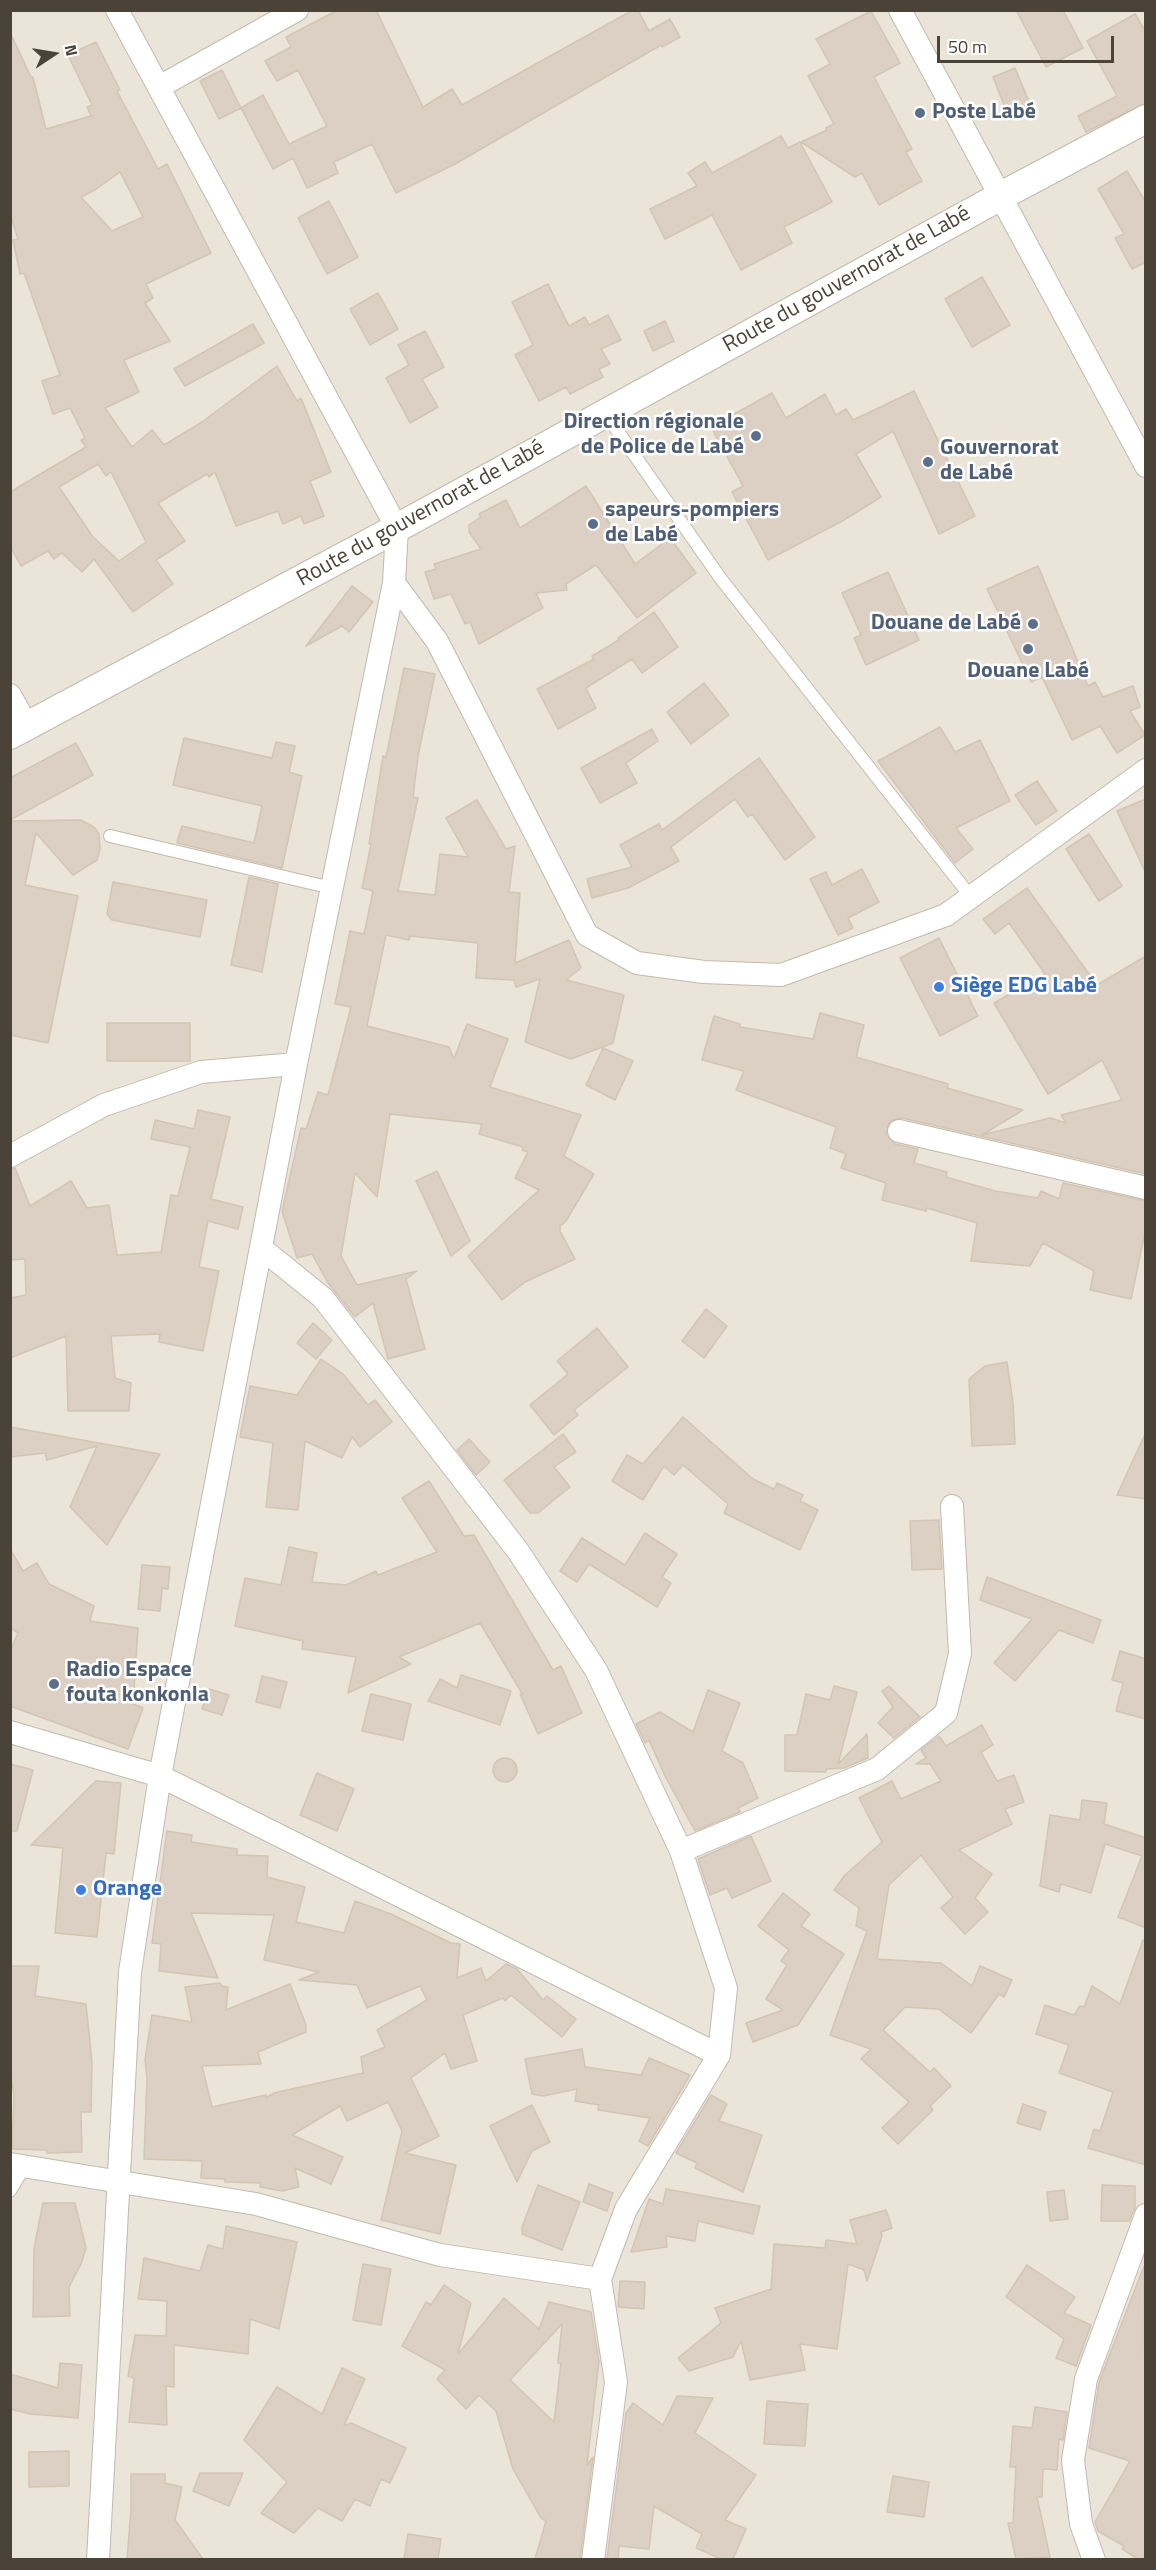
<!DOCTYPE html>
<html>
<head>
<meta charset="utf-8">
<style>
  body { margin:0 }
  #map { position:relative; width:1156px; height:2570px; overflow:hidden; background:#f6f2eb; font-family:"Titillium Web",sans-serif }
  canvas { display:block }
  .frame { position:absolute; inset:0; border:12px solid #4b4338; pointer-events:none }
  .north { position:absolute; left:24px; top:24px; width:60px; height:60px; -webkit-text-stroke:4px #fff; paint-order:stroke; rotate:78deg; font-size:16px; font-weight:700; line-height:24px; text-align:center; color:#4b4338 }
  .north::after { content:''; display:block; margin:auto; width:21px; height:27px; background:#4b4338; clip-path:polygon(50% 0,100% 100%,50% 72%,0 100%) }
  .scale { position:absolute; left:937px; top:36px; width:177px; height:27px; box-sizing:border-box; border:3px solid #4b4338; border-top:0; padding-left:8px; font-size:18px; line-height:21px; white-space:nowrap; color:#4b4338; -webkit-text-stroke:4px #fff; paint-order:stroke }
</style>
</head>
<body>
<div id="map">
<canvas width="1156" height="2570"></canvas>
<div class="frame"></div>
<div class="north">N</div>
<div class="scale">50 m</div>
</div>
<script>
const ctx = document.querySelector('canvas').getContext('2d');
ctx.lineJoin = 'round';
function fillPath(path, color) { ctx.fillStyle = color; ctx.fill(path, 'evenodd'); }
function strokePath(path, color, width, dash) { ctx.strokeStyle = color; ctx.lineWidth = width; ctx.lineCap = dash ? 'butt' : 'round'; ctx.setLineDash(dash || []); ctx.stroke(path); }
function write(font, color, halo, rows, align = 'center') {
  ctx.font = font + ' "Titillium Web",sans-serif'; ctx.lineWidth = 5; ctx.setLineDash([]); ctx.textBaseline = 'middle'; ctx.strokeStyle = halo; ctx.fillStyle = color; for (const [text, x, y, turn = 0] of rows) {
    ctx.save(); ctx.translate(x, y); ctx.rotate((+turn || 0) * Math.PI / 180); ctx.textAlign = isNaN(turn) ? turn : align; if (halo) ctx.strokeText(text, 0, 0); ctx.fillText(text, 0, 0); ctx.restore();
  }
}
fillPath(new Path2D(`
  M11 11H1145V2559H11Z`), '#eae4d9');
const building = new Path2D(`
  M338 10H376L423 107 452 89 462 105 633 10H638L649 31 670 19 680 37 662 47 661 45 455 164 396 193 372 144 334 162 338 173 307 188 293 158 273 169 241 108 263 95 289 144 327 126 298 70 277 81 265 61 291 47 286 37Z
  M1016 10H1063L1083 48 1046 67Z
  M871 11 900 63 874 77 912 149 906 152 922 181 879 205 862 173 855 177 801 142 827 130 826 128 834 124 808 76 830 64 816 39Z
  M1135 14 1146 32V103L1086 132 1078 116 1117 96 1087 41Z
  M10 32 31 77H33L46 129 91 116 87 107 92 105 68 55 96 42 120 90 117 91 158 169 167 164 211 253 146 284 153 298 145 303 170 341 124 360 139 392 105 408 132 447 152 430 164 445 202 422 277 366 297 401 301 398 331 472 310 481 324 516 304 524 301 516 283 524 278 511 236 526 215 472 209 477 207 474 158 503 185 541 156 560 173 584 133 612 94 559 82 572 62 553 54 559 48 551 21 566 10 546V492L86 447 81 440 85 438 70 408 53 414 42 381 60 375 24 273 20 274 13 240 18 239 10 213ZM120 172 143 217 112 231 81 197 95 190ZM98 464 106 476 111 472 146 542 119 561 93 537 59 487Z
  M1015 68 1033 111 1010 120 993 77Z
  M222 70 241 108 219 119 200 81Z
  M781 136 788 148 800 142 832 202 784 227 792 243 741 270 712 215 665 239 650 209 697 186 688 173 705 162 712 173Z
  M1127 171 1146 203V262L1132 269 1115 238 1124 234 1098 189Z
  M329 201 358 257 327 274 298 218Z
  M982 277 1010 325 972 347 945 299Z
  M548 284 569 326 585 317 589 325 608 315 621 340 601 349 610 364 599 369 603 377 570 394 566 387 539 401 515 355 533 345 512 302Z
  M378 293 398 329 370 345 350 309Z
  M665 321 674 341 653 351 644 331Z
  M253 324 264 343 185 386 174 369Z
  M425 331 444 367 422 379 438 407 410 423 386 378 409 365 398 345Z
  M914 391 975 516 939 534 893 431 856 454 881 497 844 520 768 560 732 492 743 486 711 427 772 393 786 418 825 394 836 415 846 409 853 420Z
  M586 486 635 564 670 538 696 573 637 618 596 565 566 584 567 590 536 593 543 608 479 644 470 622 465 624 451 594 434 599 425 572 436 569 434 564 481 549 469 532V525L481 517 479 514 506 500 520 528Z
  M1038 566 1088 686 1095 682 1103 697 1133 686 1140 707 1130 711 1145 735 1117 753 1100 726 1072 740 1042 677 1031 682 987 589Z
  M888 572 919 640 866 665 854 638 861 635 842 593Z
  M352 586 373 602 349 632 342 626 306 646Z
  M654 612 678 647 642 673 632 659 586 688 596 708 558 729 537 689 594 659 592 656 619 640 618 638Z
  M404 668 435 674 418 756 413 797 418 798 398 891 435 895 440 854 468 857 446 818 477 800 506 849 515 846 509 892 520 893 515 963 569 940 581 968 566 980 624 995 613 1043 571 1059 525 1042 540 979 516 987 514 980 476 978 478 943 410 936 409 940 386 935 367 1026 449 1047 454 1059 467 1024 508 1039 490 1087 581 1115 564 1156 594 1174 566 1221 560 1226V1231L575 1259 525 1282 502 1300 468 1256 539 1190 515 1178 528 1152 522 1150 523 1147 479 1134 482 1124 390 1114 377 1197 355 1173 341 1256 357 1285 417 1271 406 1279 425 1349 388 1359 373 1303 355 1317 328 1283 312 1254 297 1258 282 1211 301 1128 306 1129 318 1092 328 1095 351 1007 335 1004 350 931 364 934 373 891 362 888 371 844H369L383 756 386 757Z
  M704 683 729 715 691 744 667 712Z
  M940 727 955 752 980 740 1010 801 956 828 973 849 955 863 878 761Z
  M652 729 658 741 626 763 637 783 600 803 581 768Z
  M184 738 272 758 276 742 295 746 289 772 302 776 282 868 177 843 182 826 254 843 262 806 173 785Z
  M76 743 93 775 10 820V778Z
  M759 758 815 837 785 860 752 814 748 817 735 799 671 847 679 861 628 888 592 898 587 879 632 867 620 845 659 824 662 830Z
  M1037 781 1057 811 1036 825 1015 795Z
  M1146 799V874L1117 811Z
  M81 820 95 828 99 834 100 849 97 860 73 875 36 833 25 885 78 896 48 1043 10 1035V821Z
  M1089 834 1122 886 1099 901 1066 849Z
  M862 869 879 902 848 918 853 928 838 935 810 879 826 872 832 885Z
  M249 877 278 884 262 972 231 965Z
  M113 882 207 900 200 937 112 920 107 914Z
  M1027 888 1097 985 1146 956V1174L902 1118 890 1121 886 1134 895 1144 918 1149 914 1163 947 1172 946 1177 995 1191 1038 1198 1041 1191 1059 1199 1063 1183 1146 1201V1228L1131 1299 1090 1290 1094 1271 1043 1243 1030 1266 971 1261 977 1223 927 1208 926 1211 882 1200 886 1183 841 1168 846 1154 830 1148 836 1127 736 1090 744 1071 702 1060 714 1016 740 1024V1027L813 1039 820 1013 864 1025 856 1057 948 1084 947 1088 1023 1110 982 1135 1050 1118 1066 1123 1061 1115 1122 1100 1102 1060 1048 1094 994 1003 1045 974 1009 923 995 934 983 919Z
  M939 938 978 1016 940 1036 900 958Z
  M107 1023H190V1061H107Z
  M603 1048 633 1061 615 1100 586 1085Z
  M198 1110 230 1117 211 1199 243 1207 238 1229 208 1221 199 1267 219 1271 203 1351 159 1342 160 1334 111 1336 115 1378 131 1383 129 1411H68L66 1336 10 1358V1298L26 1295 25 1259 10 1260V1169L15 1168 30 1206 71 1181 87 1208 109 1205 117 1255 161 1252 171 1195 178 1196 190 1147 151 1139 155 1120 194 1129Z
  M437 1171 470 1241 451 1256 416 1181Z
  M706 1309 727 1326 704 1358 682 1341Z
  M313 1323 332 1340 316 1359 297 1343Z
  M597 1328 628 1367 574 1410 578 1415 554 1435 530 1405 568 1374 557 1361Z
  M321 1359 343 1374 368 1405 375 1400 392 1422 360 1447 352 1437 342 1458 305 1441 298 1510 266 1507 273 1443 240 1437 250 1386 297 1395Z
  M1007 1362 1013 1402 1015 1444 972 1446 969 1379 985 1366Z
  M683 1417 753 1479 774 1489 777 1483 803 1495 800 1501 818 1510 800 1550 724 1513 728 1504 683 1465 674 1475 664 1466 643 1500 612 1481 627 1455 643 1464Z
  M10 1427 160 1454 107 1545 70 1507 97 1446 47 1460 45 1453 10 1457Z
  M1146 1432V1499L1117 1495Z
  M563 1434 576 1452 554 1467 570 1487 538 1513H530L504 1480Z
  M469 1439 490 1462 476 1475 457 1450Z
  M429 1481 464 1536 474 1535 553 1670 561 1666 582 1713 538 1734 520 1694 523 1695 480 1623 399 1657 411 1664 348 1693 356 1657 302 1649 303 1641 235 1626 245 1578 281 1585 289 1547 317 1553 312 1582 346 1585 376 1571 378 1575 437 1552 402 1498Z
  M939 1520 942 1569 912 1570 910 1521Z
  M645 1533 677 1554 662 1577 671 1583 657 1607 589 1564 577 1582 560 1571 582 1538 625 1565Z
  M10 1549 23 1571 37 1563 49 1584 94 1606 90 1621 138 1628 133 1704 143 1708 128 1749 10 1706V1651L18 1633 10 1628Z
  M142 1565 170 1567 168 1589 162 1588 160 1611 138 1609Z
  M987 1577 1101 1620 1093 1643 1059 1630 1015 1681 994 1663 1032 1619 980 1600Z
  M1120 1651 1146 1659V1719L1116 1711 1123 1683 1112 1680Z
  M461 1675 511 1691 500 1725 428 1701 440 1679 457 1688Z
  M262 1676 287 1682 280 1708 256 1702Z
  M834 1686 857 1692 838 1764 867 1734 868 1758 844 1768 826 1769V1772L785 1771V1735H797L806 1694 830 1700Z
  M889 1686 920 1717 894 1738 878 1723 893 1707 882 1691Z
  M209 1689 229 1695 222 1715 202 1709Z
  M708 1690 740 1703 722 1751 743 1763 758 1798 738 1808 740 1812 695 1831 665 1776 649 1740 645 1743 636 1724 660 1712 693 1732Z
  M371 1694 411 1704 403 1740 362 1731Z
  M982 1725 993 1745 981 1752 997 1781 1014 1775 1024 1802 1005 1809 1012 1824 959 1850 992 1874 975 1898 988 1912 965 1934 941 1908 953 1897 921 1855 889 1885 877 1959 941 1963 972 1986 980 1966 1012 1980 1004 1997 999 1994 971 2033 938 2009 905 2007 883 2030 930 2072 934 2068 951 2086 930 2106 933 2110 898 2144 882 2128 909 2102 861 2059 871 2049 830 2035 867 1931 856 1926 859 1908 834 1890 845 1875 882 1842 859 1798 892 1781 901 1799 941 1781 930 1764H916L926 1758 921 1750 939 1736 946 1746Z
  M493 1770a12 12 0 1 1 24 0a12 12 0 1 1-24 0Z
  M10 1764 33 1770 17 1831H10Z
  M317 1773 354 1789 337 1831 300 1815Z
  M96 1781 121 1783 114 1854 106 1853 97 1937 55 1933 63 1848 31 1845Z
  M1082 1800 1107 1803 1104 1824 1146 1838V1928L1118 1917 1142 1856 1105 1844 1091 1893 1061 1884 1059 1892 1040 1886 1050 1815 1080 1820Z
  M167 1831 192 1835 191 1842 237 1849V1855L268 1856 267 1877 305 1887 296 1922 344 1933 355 1901 391 1914 451 1943 460 1944 457 1978 481 1968 486 1981 506 1964 517 1969 543 2000 547 1996 576 2019 562 2037 511 1995 505 2001 503 1998 463 2015 477 2061 451 2069 445 2053 411 2078 439 2136 405 2153 456 2165 440 2234 381 2220 402 2131 388 2102 347 2121 340 2106 292 2135 343 2157 331 2184 295 2168 299 2187 282 2191 260 2187 261 2183 225 2182V2179L201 2178 202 2161 144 2159 147 2078 145 2059 152 2015 192 2022 185 1987 220 1983 222 1986 228 1987 226 2010 290 1984 306 2025V2032L258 2052 261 2064 202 2066 212 2107 266 2095V2098L274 2093 363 2073 361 2057 385 2047 377 2030 427 2000 420 1986 367 2008 357 1985 299 1980 319 1972 264 1960 274 1915 191 1913 218 1978 159 1971 161 1944 152 1943Z
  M751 1836 771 1881 732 1898 727 1888 710 1895 698 1859Z
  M783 1893 810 1914 801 1926 844 1954 798 2025 753 2042 746 2023 783 2010 766 1999 787 1965 781 1961 789 1950 758 1926Z
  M1143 1940 1146 1941V2165L1088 2148 1094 2129 1100 2131 1113 2092 1059 2073 1069 2045 1036 2034 1045 2005 1074 2015 1080 2006 1084 2007 1092 1986 1120 2004Z
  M10 1966H39L35 1996 86 2004 92 2062 91 2112H81L82 2152 47 2153 46 2150 12 2149 14 2096 10 2069Z
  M582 2049 585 2067 641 2075 649 2058 690 2075 648 2146 639 2141 650 2118 598 2110 599 2105 575 2101 577 2089 543 2096 532 2094 525 2059Z
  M711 2095 727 2104 719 2121 762 2135 743 2192 695 2168 697 2163 676 2153Z
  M1023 2104 1046 2112 1040 2130 1017 2123Z
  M532 2105 550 2142 532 2151 517 2182 490 2126Z
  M589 2184 613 2193 607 2211 583 2202Z
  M538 2185 580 2202 562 2250 522 2234V2227Z
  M1102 2185 1135 2186V2208L1129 2221H1101Z
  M666 2189 760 2206 753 2234 698 2221 695 2241 666 2236 667 2247 631 2252 649 2199 663 2204Z
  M1064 2190 1068 2219 1050 2221 1047 2192Z
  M43 2203H75L86 2248 81 2264 69 2287 70 2316 33 2317 34 2248Z
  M886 2210 892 2228 881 2232 882 2236 867 2281 864 2270 848 2264 837 2349 800 2344 805 2370 750 2380 741 2341 733 2357 689 2371 678 2358 721 2323 715 2308 771 2289 774 2244 825 2248 826 2240 857 2244 850 2220Z
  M226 2226 297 2242 279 2329 250 2319 248 2354 174 2345V2387L166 2386 167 2425 129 2422 134 2378 128 2376 135 2335 166 2336 167 2301 138 2299 144 2258 200 2271 208 2245 223 2249Z
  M363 2264 391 2269 381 2325 353 2320Z
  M1027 2265 1075 2297 1064 2313 1091 2325 1076 2366 1056 2358 1064 2339 1006 2297Z
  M1144 2266 1146 2559H1138L1122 2549 1124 2546 1098 2531 1095 2522 1130 2461 1089 2448 1099 2382Z
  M620 2281 645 2282 644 2309 618 2307Z
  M444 2285 471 2303 458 2354 504 2298 539 2329 549 2302 591 2312 599 2361 587 2465 593 2457 580 2559H535L546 2521 541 2518 513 2469 496 2411 479 2395 466 2409 437 2379 445 2370 402 2346 426 2302 431 2305ZM562 2324 558 2363H561L554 2422 510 2380Z
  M60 2363 82 2365 78 2418 30 2414 10 2409V2374L58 2388Z
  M342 2368 365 2379 344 2426 351 2423 406 2448 390 2483 381 2479 370 2506 355 2499 342 2521 318 2508 294 2533 261 2513 287 2482 244 2440 277 2387 322 2414Z
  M677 2396 713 2398 695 2433 756 2475 725 2520 746 2529 733 2559H721L696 2548 702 2534 654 2506 649 2549 619 2546 618 2559H607L626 2413 633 2403 663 2425Z
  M767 2401 808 2404 805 2446 764 2444Z
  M1035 2407 1067 2412 1063 2440 1059 2439 1057 2470 1043 2469 1042 2497H1037L1050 2557 1016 2559 1008 2523H1013L1016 2467H1010L1013 2426 1032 2428Z
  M69 2451V2486L29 2487V2452Z
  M200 2473H243L229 2506 193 2491Z
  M131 2474H165V2483L182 2487 175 2520 203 2559H127L131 2509Z
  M893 2476 929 2482 924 2517 887 2512Z
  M408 2534 441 2539 438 2559H404Z`);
fillPath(building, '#dbd0c3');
strokePath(building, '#d3c5b3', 1.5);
const service = new Path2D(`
  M605 413 721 579 971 897
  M110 836 332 888
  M10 2191 25 2166`);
const minor = new Path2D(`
  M900 10 1146 466
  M159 87 297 10
  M394 583 437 641 587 935 637 963 704 972 781 975 946 915 1146 770
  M10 695 27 726
  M899 1131 1146 1188
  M10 1156 104 1105 201 1072 296 1064
  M261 1248 323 1298 518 1551 596 1670 681 1851 726 1988 719 2055 626 2209 600 2279 616 2382 593 2560
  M10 1732 160 1776 719 2055
  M681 1851 877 1769 946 1713 960 1654 952 1506
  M10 2164 256 2204 440 2255 600 2279
  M98 2560 130 1972 160 1776 296 1064 394 583 397 528 117 10
  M1094 2560 1081 2524 1073 2460 1086 2379 1146 2215`);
const tertiary = new Path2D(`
  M10 735 397 528 999 197 1146 119`);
strokePath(service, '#c2baad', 14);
strokePath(minor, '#c2baad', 24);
strokePath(tertiary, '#c2baad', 30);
strokePath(service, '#fff', 12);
strokePath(minor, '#fff', 22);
strokePath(tertiary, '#fff', 28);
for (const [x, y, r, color] of [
  [920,113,6,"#5c6f8a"],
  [756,436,6,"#5c6f8a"],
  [928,462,6,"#5c6f8a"],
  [593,524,6,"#5c6f8a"],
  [1033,624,6,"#5c6f8a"],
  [1028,649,6,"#5c6f8a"],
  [939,987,6,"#3f7fe0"],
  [54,1684,6,"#5c6f8a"],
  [81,1890,6,"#3f7fe0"]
]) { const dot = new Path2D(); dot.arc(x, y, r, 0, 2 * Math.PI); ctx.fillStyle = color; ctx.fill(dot); strokePath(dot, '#fff', 2); }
write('bold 22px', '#4e5e75', '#fff', [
  ["Poste Labé",932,113],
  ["Direction régionale",744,423,"right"],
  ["de Police de Labé",744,448,"right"],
  ["Gouvernorat",940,449],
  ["de Labé",940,474],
  ["sapeurs-pompiers",605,511],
  ["de Labé",605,536],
  ["Douane de Labé",1021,624,"right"],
  ["Douane Labé",1028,672,"center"],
  ["Radio Espace",66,1671],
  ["fouta konkonla",66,1696]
], 'left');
write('22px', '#4b4338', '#fff', [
  ["Route du gouvernorat de Labé",847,280,-29],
  ["Route du gouvernorat de Labé",421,514,-29]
]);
write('bold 22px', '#366cbe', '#fff', [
  ["Siège EDG Labé",951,987],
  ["Orange",93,1890]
], 'left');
</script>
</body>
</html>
